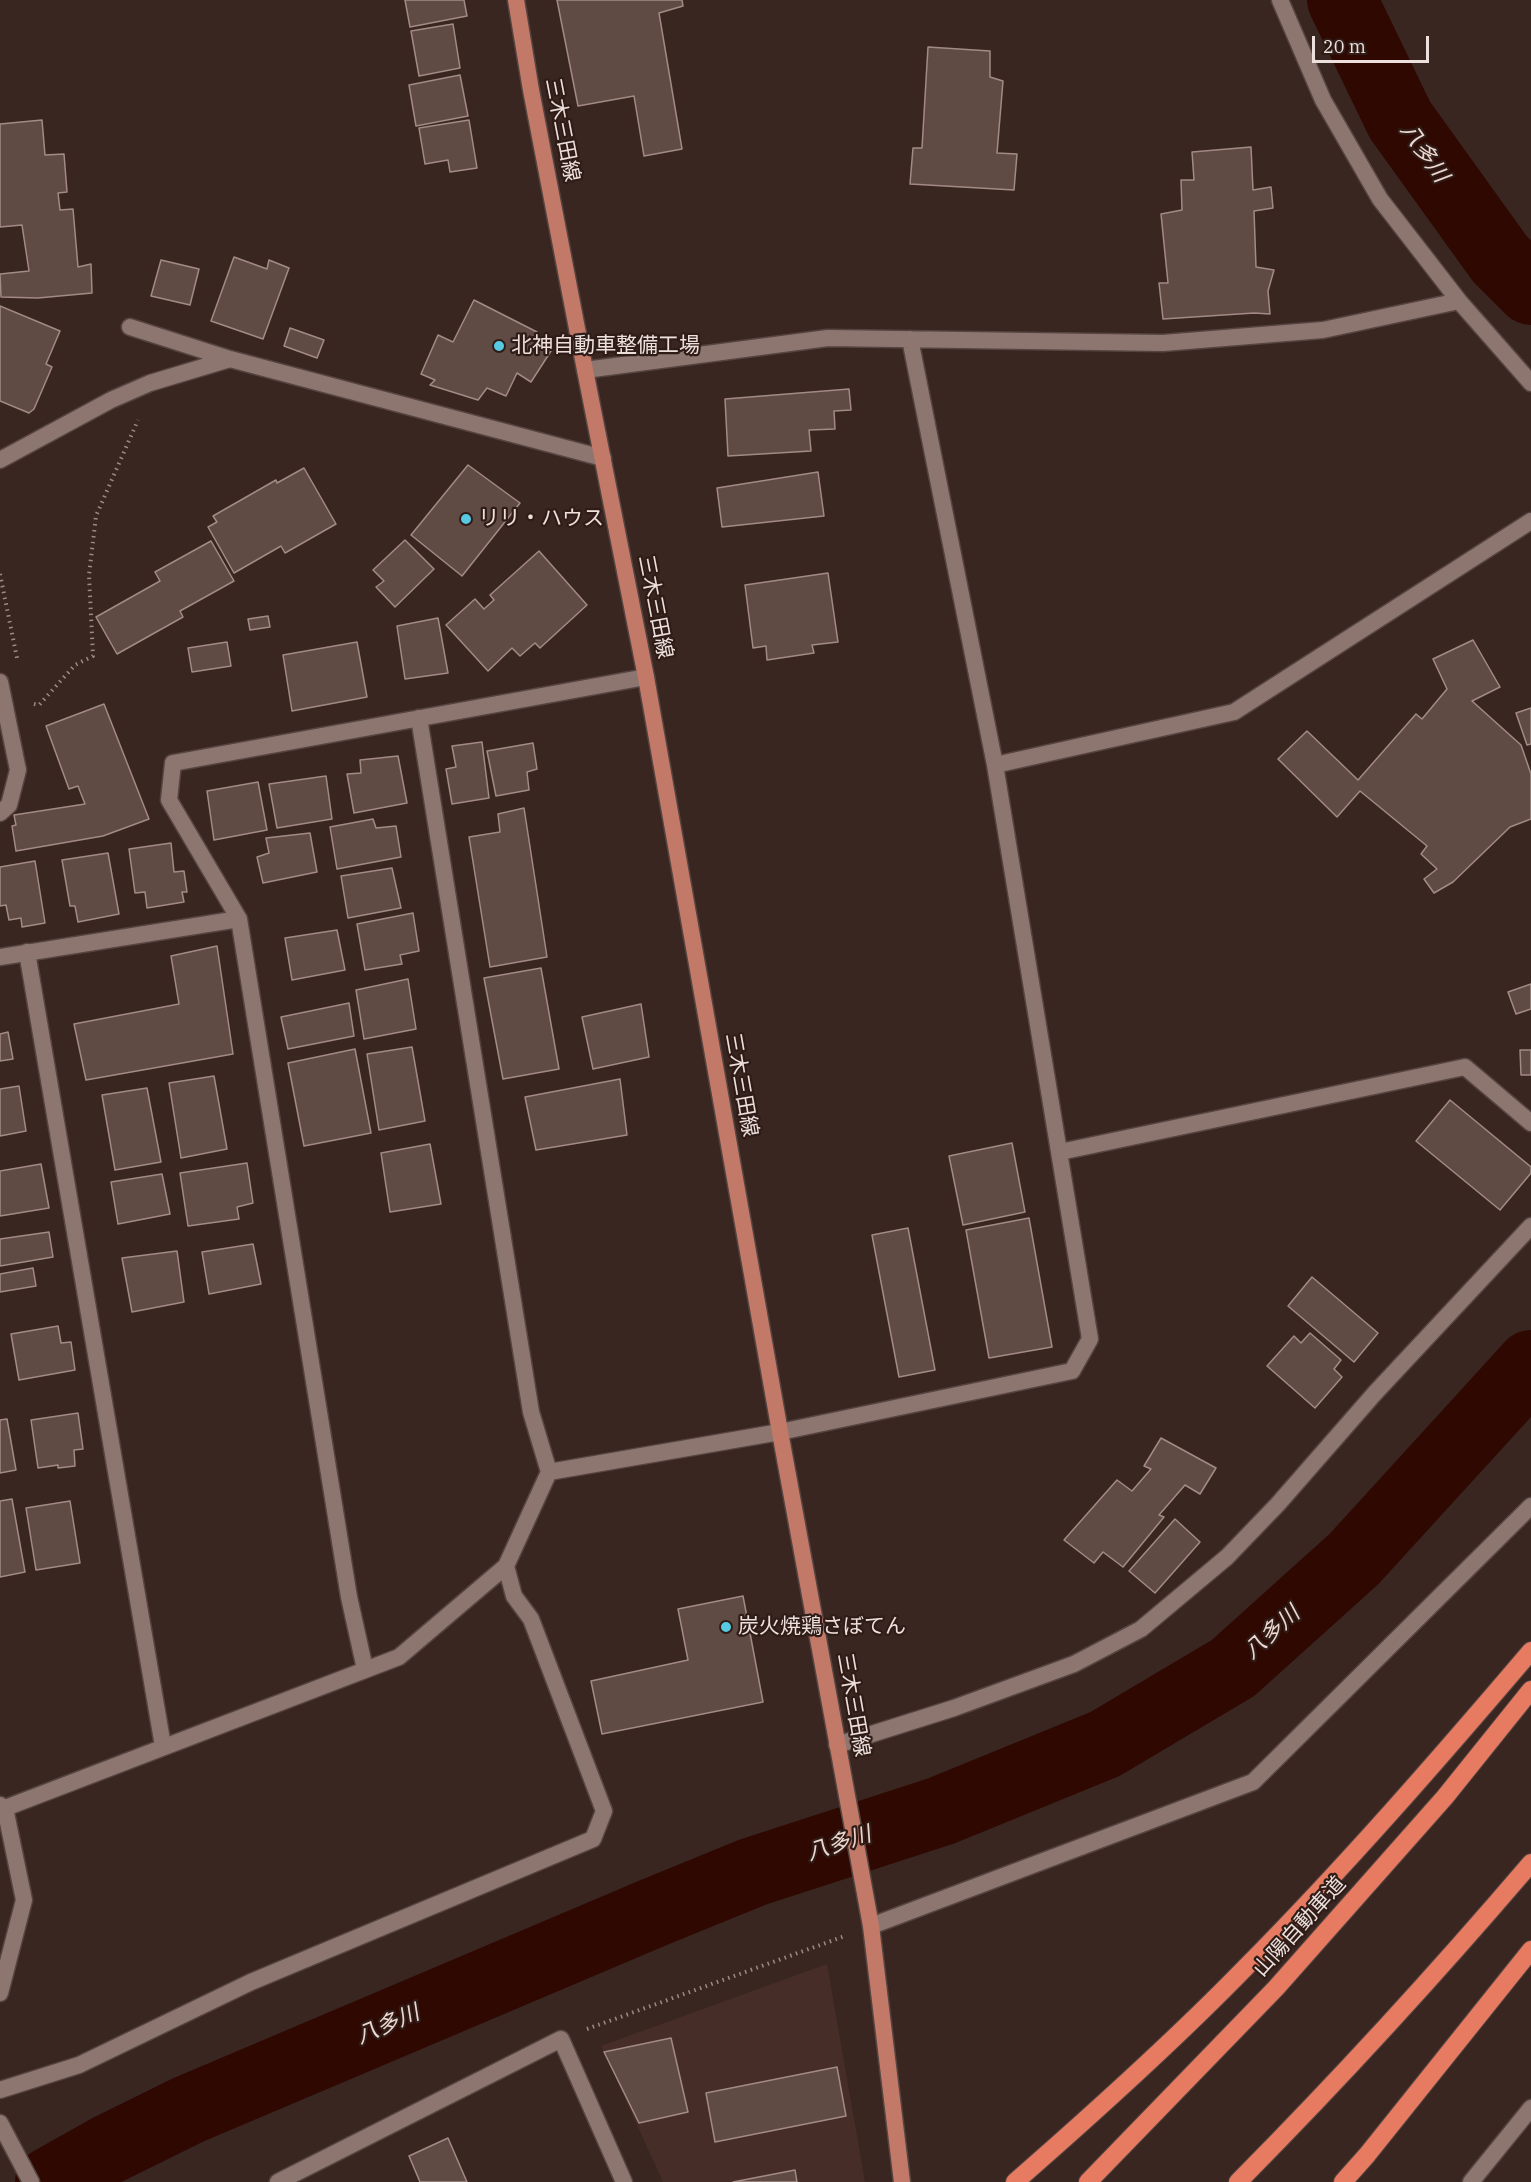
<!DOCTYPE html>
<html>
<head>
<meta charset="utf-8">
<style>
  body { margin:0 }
  #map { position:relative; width:1531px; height:2182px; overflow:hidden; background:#392621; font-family:"IBM Plex Serif",serif }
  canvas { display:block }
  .scale { position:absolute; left:1312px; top:36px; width:117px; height:27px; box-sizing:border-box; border:3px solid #ecdfdc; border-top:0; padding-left:8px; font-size:18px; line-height:21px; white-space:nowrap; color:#ecdfdc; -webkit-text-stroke:4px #2f1c17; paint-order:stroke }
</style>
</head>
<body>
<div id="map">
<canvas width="1531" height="2182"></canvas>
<div class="scale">20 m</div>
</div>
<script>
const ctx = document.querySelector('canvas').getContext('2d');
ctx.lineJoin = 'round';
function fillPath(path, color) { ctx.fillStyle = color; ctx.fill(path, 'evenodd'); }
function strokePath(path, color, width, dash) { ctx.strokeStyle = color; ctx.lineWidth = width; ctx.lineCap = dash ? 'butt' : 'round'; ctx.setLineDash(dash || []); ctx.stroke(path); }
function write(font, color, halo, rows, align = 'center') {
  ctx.font = font + ' "IBM Plex Serif","Noto Sans JP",serif'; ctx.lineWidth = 4.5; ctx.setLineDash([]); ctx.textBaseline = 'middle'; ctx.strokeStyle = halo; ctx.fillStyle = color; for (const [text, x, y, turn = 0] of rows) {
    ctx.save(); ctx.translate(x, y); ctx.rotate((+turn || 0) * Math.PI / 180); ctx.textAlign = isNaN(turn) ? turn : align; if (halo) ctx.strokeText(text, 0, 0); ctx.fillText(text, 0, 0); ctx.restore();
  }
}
fillPath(new Path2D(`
  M827 1964 865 2182H663L601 2046Z`), '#472d27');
strokePath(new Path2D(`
  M1342 0 1400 120 1500 259 1531 290
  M50 2182 107 2150 188 2110 655 1912 753 1872 941 1811 1105 1744 1233 1668 1354 1559 1531 1365`), '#2f0802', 70);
const building = new Path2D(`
  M405 0H464L467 16 410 27Z
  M557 0H682L683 6 659 13 682 149 644 156 634 96 578 106Z
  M453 24 460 68 419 76 411 31Z
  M928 47 990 51V77L1003 81 997 153 1017 154 1014 190 910 184 913 148H922Z
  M460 75 468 116 416 126 409 85Z
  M42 120 45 155 64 154 67 192 58 193 60 210 73 209 78 267 91 264 92 293 38 298 1 297 0 274 29 271 22 225 0 227V124Z
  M469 120 477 168 450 172 448 160 425 164 419 128Z
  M1251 147 1253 190 1271 187 1273 208 1254 211 1256 267 1274 270 1268 291 1270 314 1254 313 1163 319 1159 283H1168L1161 214 1182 210 1181 180H1194L1192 152Z
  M234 257 267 269 269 260 289 268 263 339 211 321Z
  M161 260 199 269 190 305 151 296Z
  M474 300 537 332 532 340 551 351 531 382 517 373 506 396 487 388 478 400 430 385 435 380 421 374 438 335 453 342Z
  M0 306 60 331 46 364 52 367 34 409 29 413 0 401Z
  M290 328 324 340 317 358 284 346Z
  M849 389 851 410 834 411 835 429 809 430 811 451 728 456 725 399Z
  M468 465 520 503 462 576 411 535Z
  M304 468 336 524 285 553 281 546 234 573 208 527 217 522 213 516 276 480 277 483Z
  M818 472 824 516 722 527 717 488Z
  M405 540 434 569 395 607 376 587 384 581 373 570Z
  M211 541 234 581 180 611 183 617 117 654 96 617 160 581 155 572Z
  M539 551 587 605 540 648 535 643 520 656 512 648 488 671 446 625 475 599 484 609 494 600 490 595Z
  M828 573 838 642 812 645 814 653 767 660 766 646 753 648 745 585Z
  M268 616 270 627 250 630 248 619Z
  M438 618 448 673 405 679 397 626Z
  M1473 640 1500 687 1472 701 1521 745 1531 774V819L1510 827 1453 882 1434 893 1424 879 1437 869 1421 854 1427 846 1360 791 1337 817 1278 759 1307 731 1358 780 1416 714 1422 719 1447 689 1433 659Z
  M227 642 231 666 192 672 188 648Z
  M357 642 367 697 292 711 283 655Z
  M104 704 149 819 103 836 16 851 12 826 16 825 14 815 85 804 78 786 69 789 46 726Z
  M1531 708V744L1527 745 1516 713Z
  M482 742 489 798 452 804 446 769 456 767 452 746Z
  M533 743 537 769 527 772 529 790 496 796 487 751Z
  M398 756 407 803 354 813 347 774 361 773 360 760Z
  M326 776 332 819 277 828 269 784Z
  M258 782 267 830 214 840 207 791Z
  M524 808 547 957 490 967 469 837 500 832 498 814Z
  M373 819 376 828 396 826 401 857 337 869 330 827Z
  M310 833 317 872 263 883 257 857 269 853 266 838Z
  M171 843 174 872 184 871 187 892H182L184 902 147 908 145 892 135 893 129 849Z
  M108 853 119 914 78 922 75 906H70L62 860Z
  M35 861 45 923 22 927 21 918 9 920 6 905 0 906V867Z
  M392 868 401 908 348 918 341 876Z
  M413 913 419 951 400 955 402 964 365 970 357 924Z
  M337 930 345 970 292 980 285 938Z
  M217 946 233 1054 86 1080 74 1024 179 1004 171 956Z
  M541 968 559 1069 503 1079 484 978Z
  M408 979 416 1029 364 1039 356 990Z
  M1531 984V1009L1516 1014 1508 992Z
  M349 1003 354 1036 288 1049 281 1017Z
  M641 1004 649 1057 593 1069 582 1017Z
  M8 1032 13 1059 0 1061V1034Z
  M412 1047 425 1121 379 1130 367 1054Z
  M355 1049 371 1133 304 1146 288 1063Z
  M1520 1050H1531V1075H1521Z
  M214 1076 227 1149 181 1158 169 1083Z
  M620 1079 627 1135 536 1150 525 1097Z
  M19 1086 26 1131 0 1136V1089Z
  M147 1088 161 1162 115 1170 102 1095Z
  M1450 1100 1531 1167V1173L1500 1210 1416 1141Z
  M1012 1143 1025 1212 963 1225 949 1156Z
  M430 1144 441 1204 390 1212 381 1153Z
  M247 1163 253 1203 237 1207 239 1219 188 1226 180 1173Z
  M41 1164 49 1208 0 1216V1171Z
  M162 1174 170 1214 118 1224 111 1182Z
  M1029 1218 1052 1347 989 1358 966 1230Z
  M908 1228 935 1370 899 1377 872 1235Z
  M49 1232 53 1257 0 1266V1239Z
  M253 1244 261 1284 209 1294 202 1252Z
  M177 1251 184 1302 132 1312 122 1258Z
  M33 1268 36 1286 0 1292V1274Z
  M1312 1277 1378 1333 1354 1362 1288 1306Z
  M58 1326 61 1343 71 1342 75 1370 19 1380 11 1334Z
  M1310 1333 1341 1360 1334 1369 1342 1377 1315 1408 1267 1366 1294 1336 1301 1343Z
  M78 1413 83 1449 74 1450 75 1466 58 1468V1465L38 1468 31 1420Z
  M7 1419 16 1470 0 1473V1420Z
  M1161 1438 1216 1468 1200 1494 1185 1485 1159 1515 1164 1517 1123 1567 1103 1552 1094 1563 1064 1540 1117 1480 1132 1491 1151 1469 1144 1466Z
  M12 1499 25 1572 0 1577V1501Z
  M70 1501 80 1563 36 1570 26 1508Z
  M1175 1519 1200 1542 1155 1593 1129 1571Z
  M743 1596 763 1702 602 1734 591 1681 688 1660 678 1609Z
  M671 2038 688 2112 639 2123 604 2052Z
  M837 2067 846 2116 715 2142 706 2093Z
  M448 2138 467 2182H420L409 2156Z
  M795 2170 797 2182H733Z`);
fillPath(building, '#604a44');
strokePath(building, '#a38b85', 1.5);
const minor = new Path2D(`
  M1280 0 1323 100 1380 199 1459 301 1531 383
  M130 327 230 359
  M585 370 828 338 1163 343 1323 330 1459 301
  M0 460 111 400 150 383 230 359 603 458
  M0 682 18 770 9 805 0 813
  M419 718 531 1412 549 1472
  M995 765 1234 712 1531 521
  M239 919 349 1597 365 1669
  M27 952 163 1746
  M0 957 239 919 169 800 173 763 646 677
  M1060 1152 1465 1067 1531 1123
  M837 1745 954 1708 1074 1664 1141 1629 1227 1557 1278 1504 1375 1393 1531 1226
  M0 1805 5 1808 24 1900 0 1993
  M0 1810 399 1657 506 1566
  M871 1926 1253 1782 1531 1506
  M0 2090 79 2065 251 1982 593 1839 604 1811 531 1619 514 1596 506 1566 549 1472 780 1432 1072 1371 1090 1339 995 765 910 339
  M0 2123 31 2182
  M278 2182 561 2039 624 2182
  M1471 2182 1531 2108`);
const primary = new Path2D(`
  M516 0 531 90 585 370 646 677 780 1432 871 1926 902 2182`);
const motorway = new Path2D(`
  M1015 2182C1094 2113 1172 2043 1245 1968 1345 1867 1439 1759 1531 1651
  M1088 2182 1276 1988 1445 1797 1531 1690
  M1238 2182C1340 2079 1437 1973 1531 1863
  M1343 2182 1367 2155 1531 1950`);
strokePath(minor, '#554441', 19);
strokePath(primary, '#554441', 19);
strokePath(motorway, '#554441', 20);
strokePath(new Path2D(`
  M0 574 17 658
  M34 704 39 705 75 665 93 656 89 575 96 516 138 420
  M587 2029 845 1936`), '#9b8b87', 4, [1.5, 4.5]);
strokePath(minor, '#8e7670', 16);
strokePath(primary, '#c37967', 16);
strokePath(motorway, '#e77b61', 18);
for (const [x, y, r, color] of [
  [499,346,6,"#57c9e2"],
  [466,519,6,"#57c9e2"],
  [726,1627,6,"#57c9e2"]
]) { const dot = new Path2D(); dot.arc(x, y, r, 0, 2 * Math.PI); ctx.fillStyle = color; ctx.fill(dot); strokePath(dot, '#2f1c17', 2); }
write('21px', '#ecdfdc', '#2f1c17', [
  ["三木三田線",562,130,79],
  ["三木三田線",655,607,79],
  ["三木三田線",741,1085,80],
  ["三木三田線",853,1705,80],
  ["山陽自動車道",1300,1927,-48]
]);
write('21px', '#ecdfdc', '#2f1c17', [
  ["北神自動車整備工場",511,346],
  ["リリ・ハウス",478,519],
  ["炭火焼鶏さぼてん",738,1627]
], 'left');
write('italic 22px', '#efd7d1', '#2f1c17', [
  ["八多川",1424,153,55],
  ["八多川",1272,1633,-42],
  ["八多川",839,1844,-18],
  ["八多川",388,2025,-23]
]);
</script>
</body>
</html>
